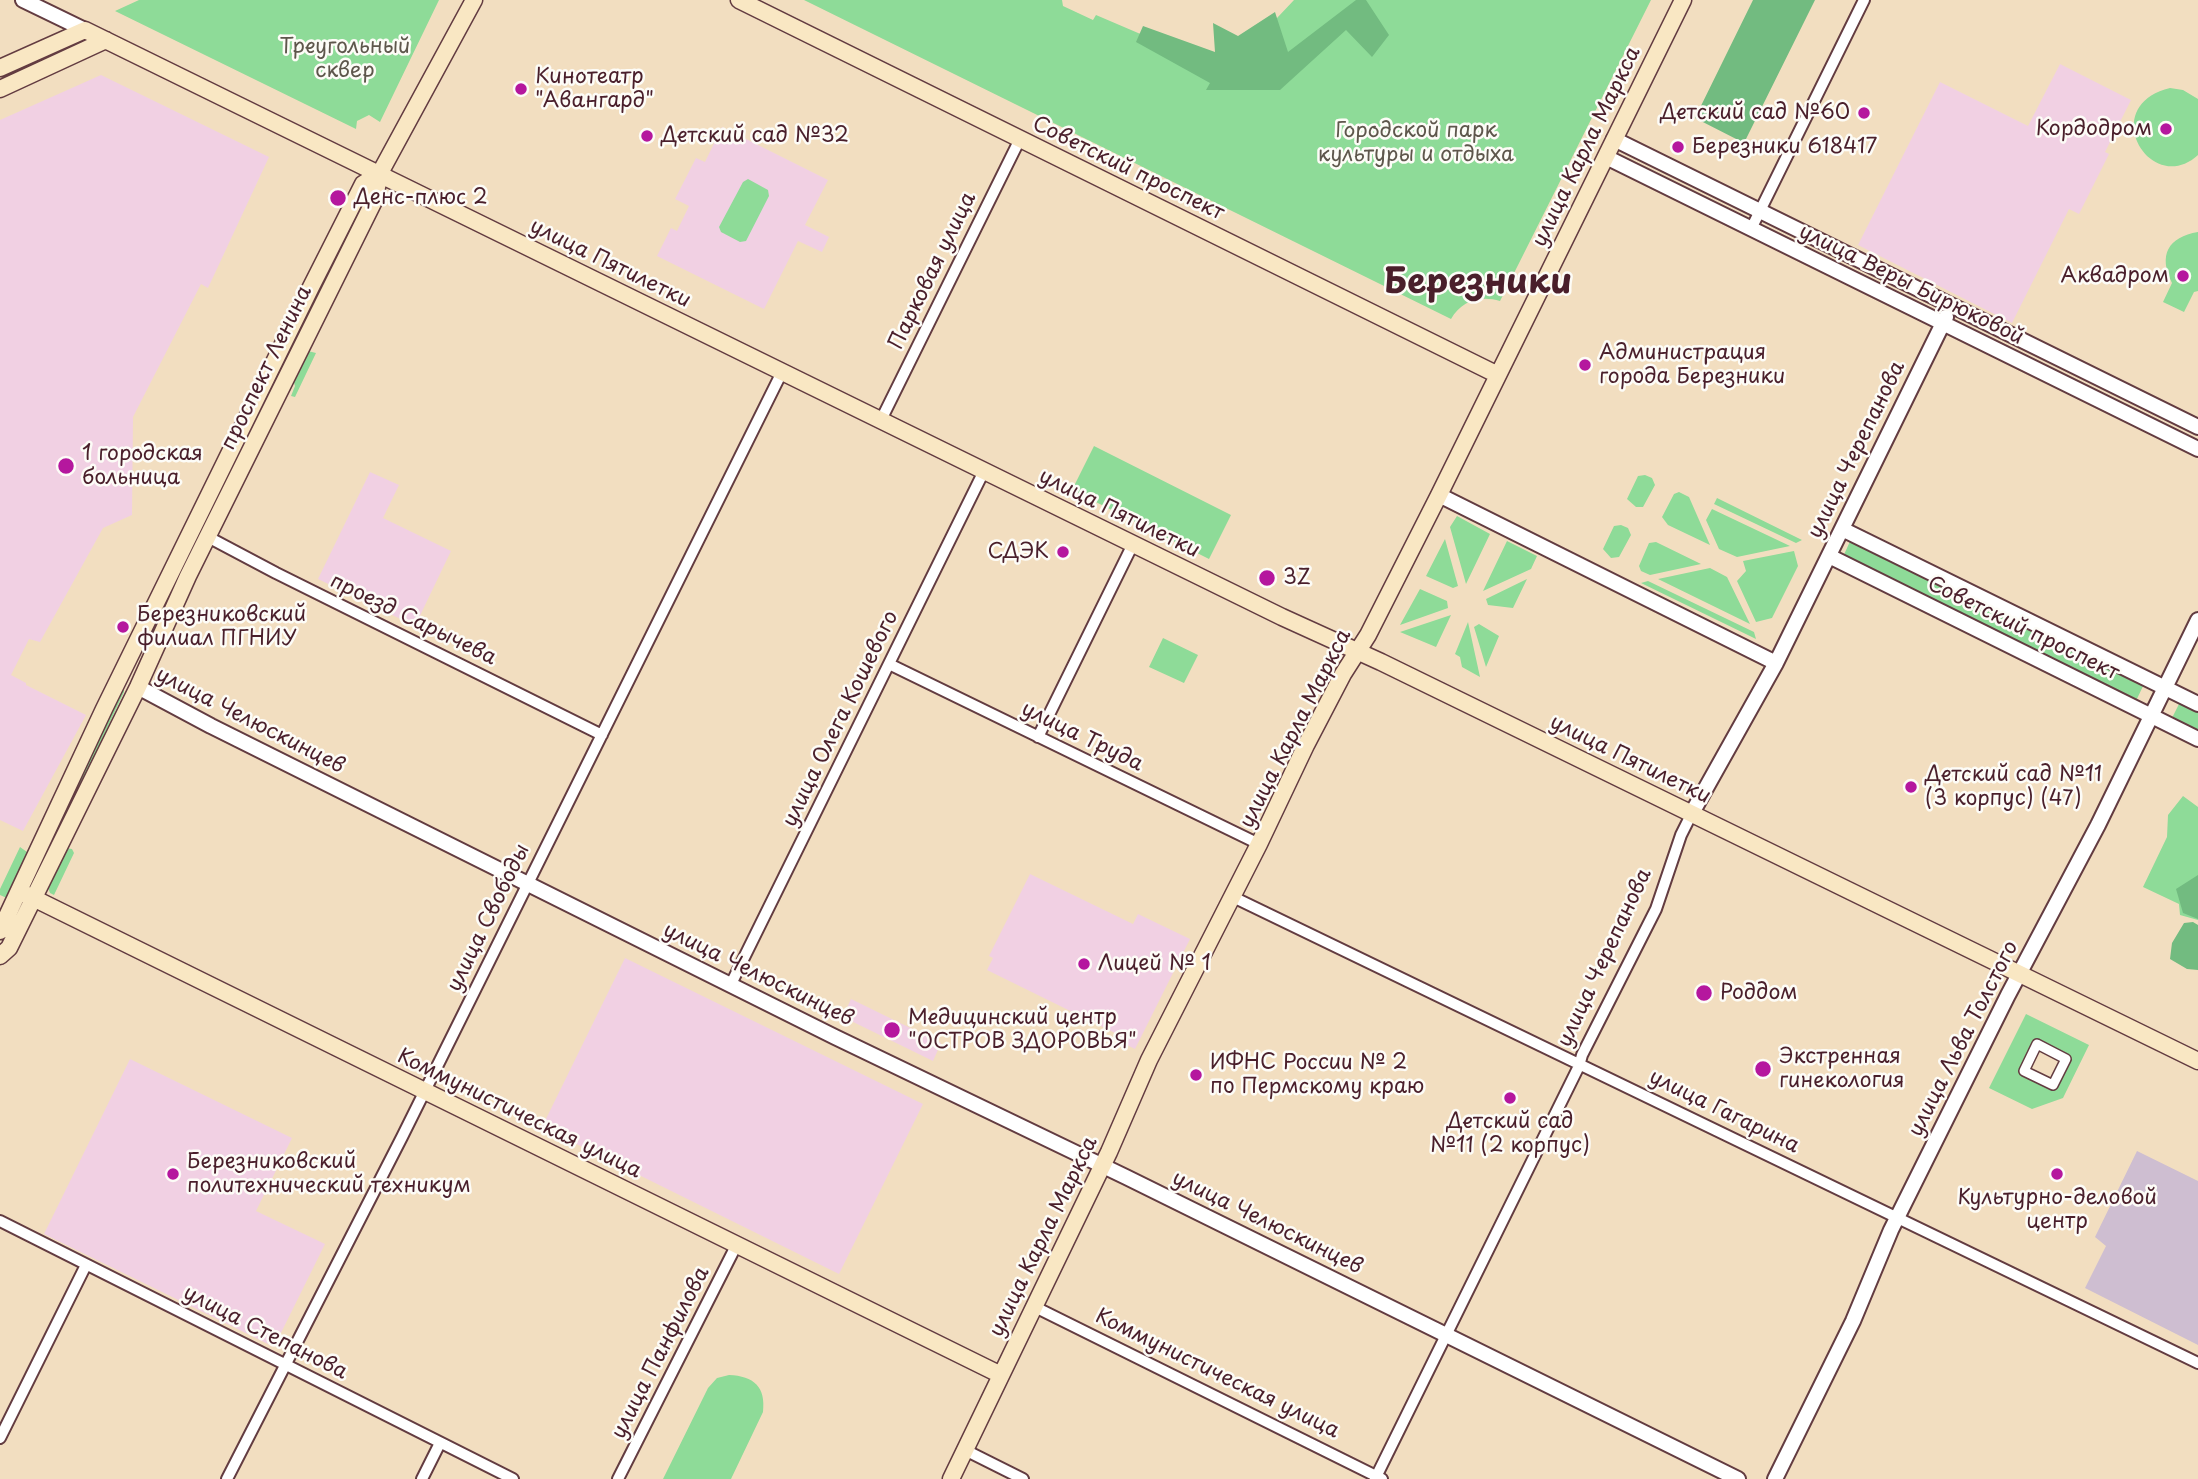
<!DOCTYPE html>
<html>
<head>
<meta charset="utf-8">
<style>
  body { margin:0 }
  canvas { display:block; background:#f2dec0 }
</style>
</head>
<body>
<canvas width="2198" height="1479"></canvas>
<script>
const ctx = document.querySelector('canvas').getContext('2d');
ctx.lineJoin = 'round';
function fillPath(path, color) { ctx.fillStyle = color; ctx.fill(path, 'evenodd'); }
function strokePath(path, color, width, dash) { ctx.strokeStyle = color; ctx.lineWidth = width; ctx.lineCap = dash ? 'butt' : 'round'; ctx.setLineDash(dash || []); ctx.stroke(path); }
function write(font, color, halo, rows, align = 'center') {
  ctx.font = font + ' "Playpen Sans",sans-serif'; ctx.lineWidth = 5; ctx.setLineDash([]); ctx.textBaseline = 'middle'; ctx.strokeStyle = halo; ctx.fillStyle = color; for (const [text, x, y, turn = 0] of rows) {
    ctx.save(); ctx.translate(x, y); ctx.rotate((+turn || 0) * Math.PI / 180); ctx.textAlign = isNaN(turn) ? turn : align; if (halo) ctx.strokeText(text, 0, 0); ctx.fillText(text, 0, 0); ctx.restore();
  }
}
fillPath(new Path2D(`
  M2060 64 2131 100 2105 152 2109 154 2079 214 2069 209 2012 323 1858 245 1940 82 2028 126Z
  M101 75 269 157 208 288 201 284 133 417 132 515 103 528 40 642 29 639 11 675 26 683V685L86 715 23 831 0 820V120Z
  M722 127 828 180 805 225 829 237 822 252 798 241 764 309 657 256 671 228 677 231 689 206 675 199 696 158 705 162Z
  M370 472 399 485 383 518 451 551 415 626 318 579Z
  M1030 874 1133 924 1138 914 1190 939 1135 1049 1115 1039 1117 1034 987 970 993 958 989 956Z
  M625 958 923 1104 839 1274 542 1127Z
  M851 999 941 1043 933 1061 843 1017Z
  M130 1059 292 1138 256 1211 325 1244 274 1347 44 1234Z`), '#f1d0e3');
fillPath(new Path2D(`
  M2137 1151 2198 1181V1345L2085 1288 2106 1246 2095 1237Z`), '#cebed1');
fillPath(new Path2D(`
  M139 0H439L380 122 369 115 357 121 356 129 115 11Z
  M804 0H1062L1063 6 1093 20 1096 15 1227 71 1294 0H1651L1500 301C1480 295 1461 301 1451 319Z
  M2170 88 2183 90 2198 99V155C2151 198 2096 106 2170 88Z
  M748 179 768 190 769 196 746 241 740 242 721 232 719 227 743 182Z
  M363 197 367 200 215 506 211 504Z
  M2198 232V291L2194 292 2184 312 2163 302 2172 283C2158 255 2168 237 2198 232Z
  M308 351 316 353 295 397 291 396 295 386 292 376Z
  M1094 446 1231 515 1209 559 1072 490Z
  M1645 475 1652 478 1655 485 1643 507H1636L1627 499 1638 476Z
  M1679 492 1689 497 1710 545 1668 525 1662 517 1674 494Z
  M1717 498 1802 540 1796 543 1714 504Z
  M1712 509 1790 546 1737 557 1719 549 1706 520Z
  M1457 516 1490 534 1466 584 1450 527Z
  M1621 525 1628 528 1631 535 1619 557 1611 558 1603 549 1614 526Z
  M1852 537 2145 682 2135 703 1842 559Z
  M1445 539 1458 586 1453 588 1426 576Z
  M1507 541 1537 556 1531 569 1483 591Z
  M1656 542 1701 564 1650 575 1641 571 1639 566 1649 543Z
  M1794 551 1798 566 1772 618 1756 622 1737 581 1746 571 1743 561Z
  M1710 568 1727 577 1750 624 1658 579Z
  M1527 579 1513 608 1488 605 1486 599Z
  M1648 581 1754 632 1756 639 1641 583Z
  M1420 589 1447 601 1448 608 1400 625Z
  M1451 615 1436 647 1400 632Z
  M1468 622 1480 677 1462 667 1460 657 1455 654Z
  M1479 624 1499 636 1486 667 1474 627Z
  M1163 638 1198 655 1184 683 1149 667Z
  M120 689H124V692L34 884 30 885Z
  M2181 700 2198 709V733L2171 720Z
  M2183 796 2198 807V920L2180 915 2179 904 2143 887 2167 837 2168 815Z
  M20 847 27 852 28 857 9 899 0 895V889Z
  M66 848 72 849 74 853 54 895 50 893 47 885Z
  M2026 1014 2089 1045 2063 1098 2032 1109 1989 1088ZM2037 1045 2066 1059 2053 1085 2024 1070Z
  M729 1375C754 1376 766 1387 763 1412L731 1479H663L708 1388 717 1378Z`), '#8edb98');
fillPath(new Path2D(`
  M1356 0H1366L1389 35 1372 57 1346 30 1280 90H1206L1210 83 1136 42 1143 26 1215 52 1213 23 1238 36 1275 12 1288 52Z
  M1753 0H1815L1744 143 1695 118Z
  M2198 875V919L2183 913 2176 889Z
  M2193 922 2198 925V970L2187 969 2170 959 2172 943 2184 923Z`), '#72bb80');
const pedestrian = new Path2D(`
  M2037 1044 2066 1059 2053 1085 2024 1071Z`);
const minor = new Path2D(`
  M1751 229 1864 0
  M881 420 1020 139
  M208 537 276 573 602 735
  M889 664 1259 844
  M1038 737 1133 544
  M1233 897 2198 1363
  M731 984 984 471
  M0 1221 513 1479
  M1033 1306 1382 1479
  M0 1438 86 1265
  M965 1450 1023 1479
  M227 1479 402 1137 782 372
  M422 1479 440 1443
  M618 1479 737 1244
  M1375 1479 1579 1066 1582 1055 1656 909 1681 835 1692 813`);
const tertiary = new Path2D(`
  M23 0 85 30
  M1614 139 2198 427
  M1606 157 2198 449
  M1439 495 1776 663
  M1842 529 2198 704
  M1829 556 2198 739
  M138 687 211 726 835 1037 1126 1177 1738 1479
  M1692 813 1776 663 1946 317
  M1775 1479 1853 1321 1891 1230 2008 995 2098 825 2198 620`);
const secondary = new Path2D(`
  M739 0 1498 375
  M0 68 85 30 1282 617 1381 662 2198 1061
  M0 89 106 40
  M19 891 1001 1375
  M0 931 104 709 311 287 363 184 380 173
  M0 956 9 948 138 687 188 576 374 201 380 173 474 0
  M951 1479 1109 1152 1149 1060 1259 844 1306 745 1343 674 1368 635 1439 495 1683 0`);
strokePath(pedestrian, '#633c41', 12);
strokePath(minor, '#633c41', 14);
strokePath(tertiary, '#633c41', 18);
strokePath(secondary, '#633c41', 19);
strokePath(pedestrian, '#fff', 9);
strokePath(minor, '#fff', 10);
strokePath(tertiary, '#fff', 14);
strokePath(secondary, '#f9e7c3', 16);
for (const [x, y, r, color] of [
  [521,89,7,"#b5179e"],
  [1864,113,7,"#b5179e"],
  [2166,129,7,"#b5179e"],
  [647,136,7,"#b5179e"],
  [1678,147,7,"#b5179e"],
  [338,198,9,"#b5179e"],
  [2183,276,7,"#b5179e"],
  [1585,365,7,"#b5179e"],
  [66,466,9,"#b5179e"],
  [1063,552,7,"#b5179e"],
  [1267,578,9,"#b5179e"],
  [123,627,7,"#b5179e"],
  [1911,787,7,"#b5179e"],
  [1084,964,7,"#b5179e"],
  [1704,993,9,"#b5179e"],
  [892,1030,9,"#b5179e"],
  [1763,1069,9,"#b5179e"],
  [1196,1075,7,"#b5179e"],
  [1510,1098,7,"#b5179e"],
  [173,1174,7,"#b5179e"],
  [2057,1174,7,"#b5179e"]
]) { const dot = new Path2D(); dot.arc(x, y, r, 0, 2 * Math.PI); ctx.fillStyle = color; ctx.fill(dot); strokePath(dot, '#fdfcf7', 2.5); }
write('21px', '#5e574c', '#fdfcf7', [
  ["Треугольный",345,47],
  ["сквер",345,71],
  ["Городской парк",1416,131],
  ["культуры и отдыха",1416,155]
]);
write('21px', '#4a1f2b', '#fdfcf7', [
  ["Кинотеатр",535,77],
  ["\"Авангард\"",535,101],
  ["Детский сад №60",1850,113,"right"],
  ["Кордодром",2152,129,"right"],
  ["Детский сад №32",661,136],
  ["Березники 618417",1692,147],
  ["Денс-плюс 2",354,198],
  ["Аквадром",2169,276,"right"],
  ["Администрация",1599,353],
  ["города Березники",1599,377],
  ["1 городская",82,454],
  ["больница",82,478],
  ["СДЭК",1049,552,"right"],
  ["3Z",1283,578],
  ["Березниковский",137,615],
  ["филиал ПГНИУ",137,639],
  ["Детский сад №11",1925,775],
  ["(3 корпус) (47)",1925,799],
  ["Лицей № 1",1098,964],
  ["Роддом",1720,993],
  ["Медицинский центр",908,1018],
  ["\"ОСТРОВ ЗДОРОВЬЯ\"",908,1042],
  ["Экстренная",1779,1057],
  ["гинекология",1779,1081],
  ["ИФНС России № 2",1210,1063],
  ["по Пермскому краю",1210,1087],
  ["Детский сад",1510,1122,"center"],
  ["№11 (2 корпус)",1510,1146,"center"],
  ["Березниковский",187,1162],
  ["политехнический техникум",187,1186],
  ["Культурно-деловой",2057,1198,"center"],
  ["центр",2057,1222,"center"]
], 'left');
write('21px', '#4a1f2b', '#fdfcf7', [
  ["улица Карла Маркса",1587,147,-64],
  ["Советский проспект",1128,169,26],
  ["улица Пятилетки",610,264,26],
  ["Парковая улица",933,271,-64],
  ["улица Веры Бирюковой",1911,285,26],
  ["проспект Ленина",267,368,-64],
  ["улица Черепанова",1857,450,-64],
  ["улица Пятилетки",1119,514,26],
  ["проезд Сарычева",413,620,26],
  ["Советский проспект",2023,629,26],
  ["улица Олега Кошевого",841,719,-64],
  ["улица Челюскинцев",250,721,27],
  ["улица Карла Маркса",1296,729,-63],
  ["улица Труда",1082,737,26],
  ["улица Пятилетки",1630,760,26],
  ["улица Свободы",489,918,-64],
  ["улица Черепанова",1605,958,-65],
  ["улица Челюскинцев",758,975,26],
  ["улица Льва Толстого",1964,1039,-63],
  ["улица Гагарина",1724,1112,26],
  ["Коммунистическая улица",519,1114,26],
  ["улица Челюскинцев",1267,1223,26],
  ["улица Карла Маркса",1044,1237,-64],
  ["улица Степанова",265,1333,27],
  ["улица Панфилова",661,1353,-63],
  ["Коммунистическая улица",1217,1374,26]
]);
write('bold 35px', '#4a1f2b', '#fdfcf7', [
  ["Березники",1478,283]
]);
</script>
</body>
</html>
